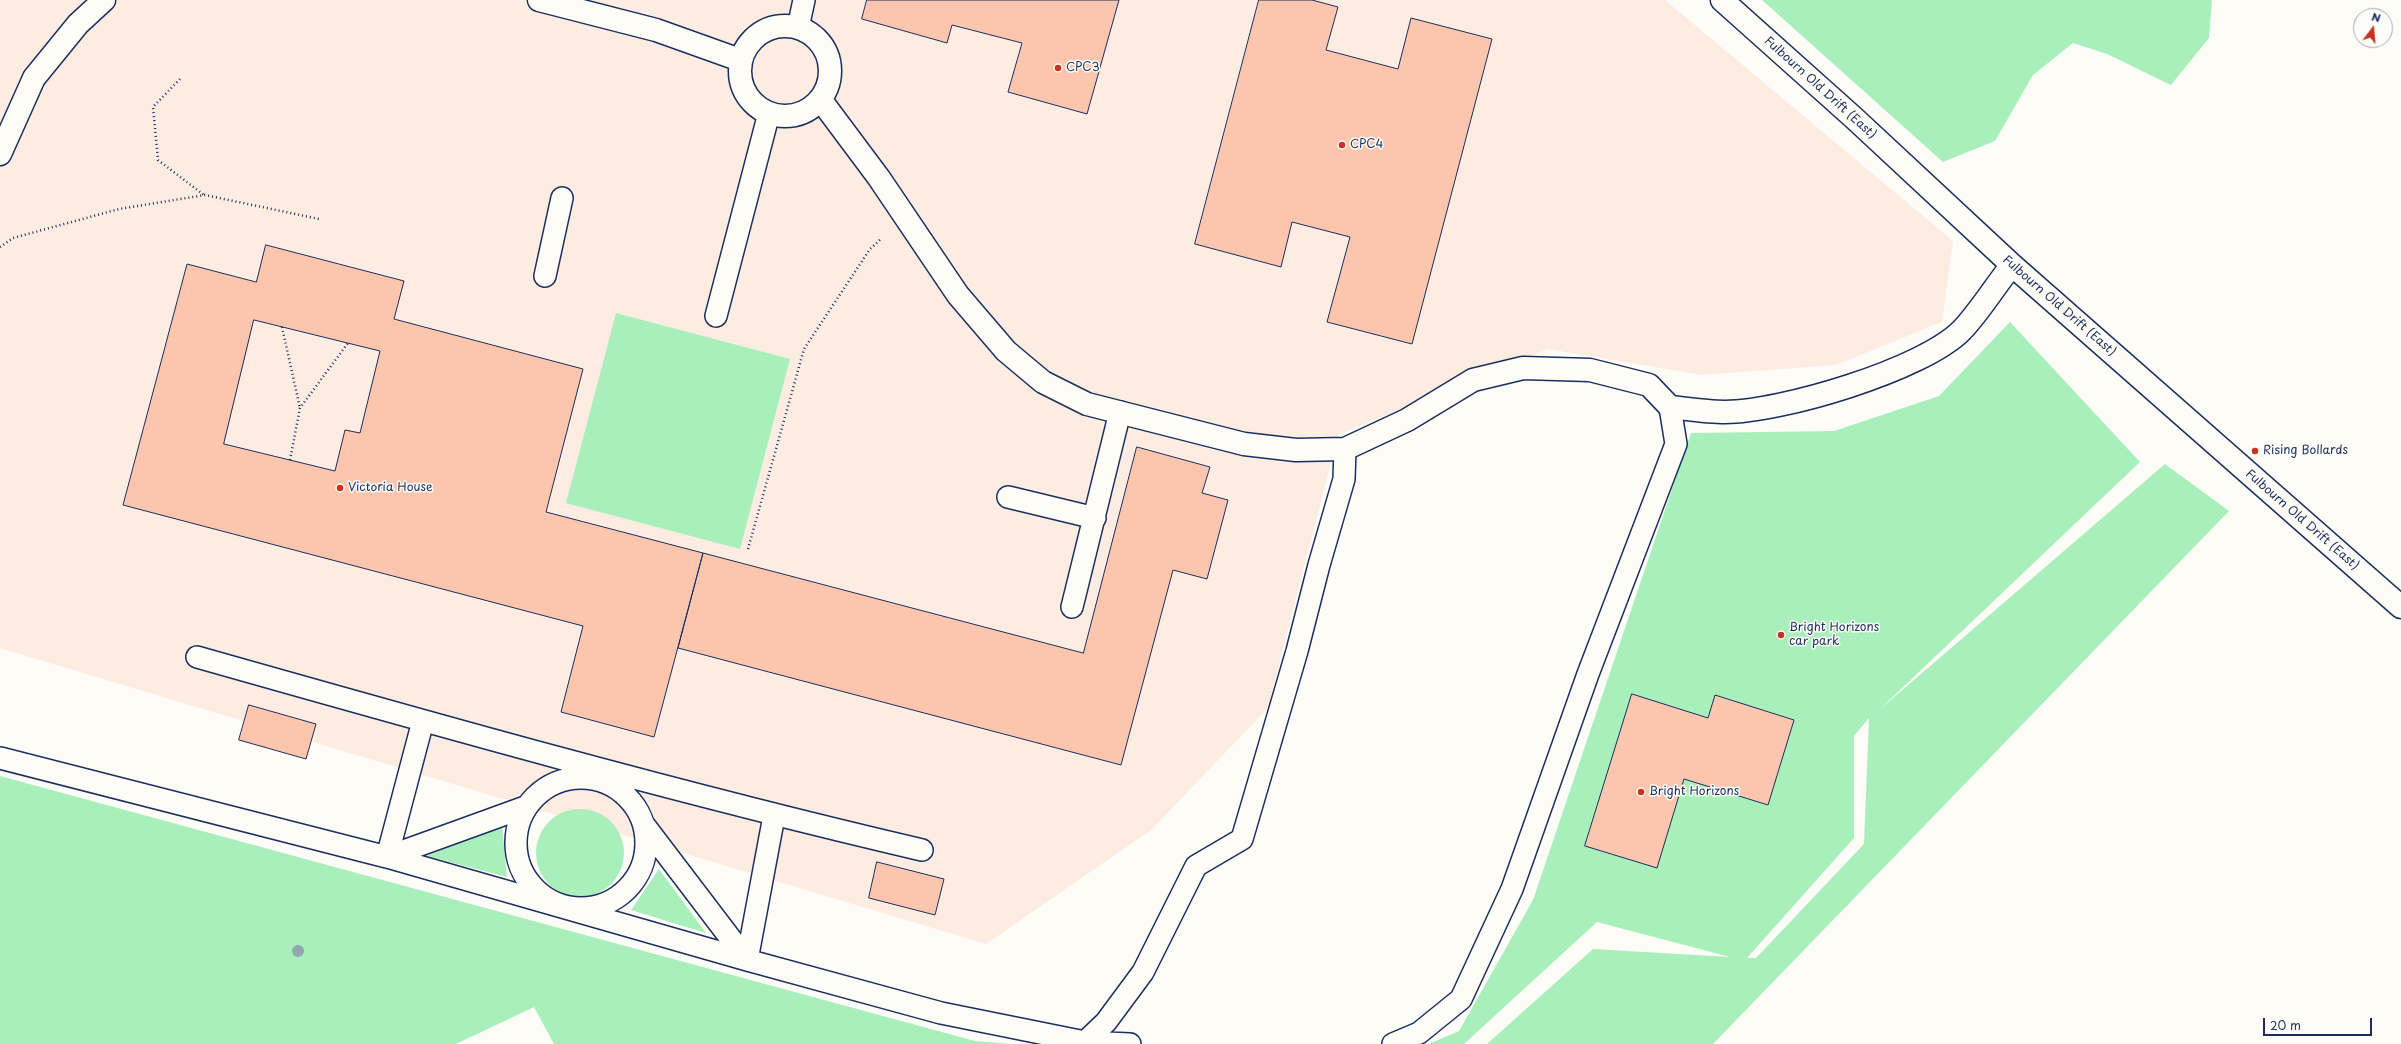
<!DOCTYPE html>
<html>
<head>
<meta charset="utf-8">
<style>
  body { margin:0 }
  #map { position:relative; width:2401px; height:1044px; overflow:hidden; background:#fdfcf7; font-family:"Playpen Sans",sans-serif }
  canvas { display:block }
  .north { position:absolute; left:2353px; top:8px; width:40px; height:40px; box-sizing:border-box; background:#fdfcf7; border:1px solid #a3aaba; border-radius:50%; rotate:16deg; font-size:11px; font-weight:700; line-height:16px; text-align:center; color:#1b2f5e }
  .north::after { content:''; display:block; margin:auto; width:14px; height:18px; background:#c8321e; clip-path:polygon(50% 0,100% 100%,50% 72%,0 100%) }
  .scale { position:absolute; left:2263px; top:1018px; width:109px; height:18px; box-sizing:border-box; border:2px solid #1b2f5e; border-top:0; padding-left:5px; font-size:12px; line-height:14px; white-space:nowrap; color:#1b2f5e; -webkit-text-stroke:3px #fdfcf7; paint-order:stroke }
</style>
</head>
<body>
<div id="map">
<canvas width="2401" height="1044"></canvas>
<div class="north">N</div>
<div class="scale">20 m</div>
</div>
<script>
const ctx = document.querySelector('canvas').getContext('2d');
ctx.lineJoin = 'round';
function fillPath(path, color) { ctx.fillStyle = color; ctx.fill(path, 'evenodd'); }
function strokePath(path, color, width, dash) { ctx.strokeStyle = color; ctx.lineWidth = width; ctx.lineCap = dash ? 'butt' : 'round'; ctx.setLineDash(dash || []); ctx.stroke(path); }
function write(font, color, halo, rows, align = 'center') {
  ctx.font = font + ' "Playpen Sans",sans-serif'; ctx.lineWidth = 3; ctx.setLineDash([]); ctx.textBaseline = 'middle'; ctx.strokeStyle = halo; ctx.fillStyle = color; for (const [text, x, y, turn = 0] of rows) {
    ctx.save(); ctx.translate(x, y); ctx.rotate((+turn || 0) * Math.PI / 180); ctx.textAlign = isNaN(turn) ? turn : align; if (halo) ctx.strokeText(text, 0, 0); ctx.fillText(text, 0, 0); ctx.restore();
  }
}
fillPath(new Path2D(`
  M0 0H1665L1953 241 1942 322 1836 365 1702 375 1548 349 1338 435 1268 708 1151 830 986 944 0 648Z`), '#fdece1');
fillPath(new Path2D(`
  M1762 0H2212L2209 38 2171 85 2107 54 2073 43 2033 75 1995 141 1943 162Z
  M616 313 790 359 740 549 566 503Z
  M2010 322 2140 462 1879 710 2165 464 2229 511 1713 1044H1487L1593 949 1730 957 1597 922 1464 1044H1429L1459 1031 1533 900 1691 433 1834 431 1939 396ZM1869 718 1864 844 1756 958H1747L1854 838V736Z
  M0 776 975 1041 1011 1044H554L534 1007 456 1044H0Z
  M536 853a44 44 0 1 1 88 0a44 44 0 1 1-88 0Z
  M502 825 507 877 427 856Z
  M659 869 706 933 631 910Z`), '#a9efbc');
const building = new Path2D(`
  M867 0H1119L1087 114 1008 92 1022 43 952 25 947 43 862 19Z
  M1259 0H1312L1338 7 1326 50 1398 69 1411 18 1492 39 1412 344 1327 322 1350 237 1292 222 1281 267 1195 244Z
  M266 245 404 281 394 319 583 369 546 512 703 553 654 737 561 712 583 626 123 505 187 264 256 282ZM254 320 380 351 360 433 345 430 335 471 224 444Z
  M1137 447 1210 467 1202 493 1228 500 1207 579 1173 570 1121 765 678 648 703 553 1083 653Z
  M1632 694 1708 718 1715 695 1794 720 1768 805 1684 779 1657 868 1585 846Z
  M249 705 316 724 306 759 239 740Z
  M877 862 944 879 935 915 869 898Z`);
fillPath(building, '#fcc5ae');
strokePath(building, '#1b2f5e', 1);
const service = new Path2D(`
  M798 28 804 0
  M545 276 562 198
  M716 316 769 113
  M1008 497 1095 518
  M1072 607 1120 412
  M197 657C437 725 678 793 922 850
  M423 721 387 857 525 807
  M0 758 387 857 747 960 941 1013 1085 1042 1130 1044
  M516 843a65 65 0 1 1 130 0a65 65 0 1 1-130 0Z
  M645 826 747 960 774 816
  M1085 1042 1106 1022 1143 972 1196 866 1242 839 1297 651 1319 565 1344 479 1345 449
  M1393 1044 1419 1033 1461 999 1512 889 1588 674 1676 444 1670 407`);
const minor = new Path2D(`
  M539 0 656 30 740 60
  M1722 0 1854 118 2012 265 2401 607
  M740 71a45 45 0 1 1 90 0a45 45 0 1 1-90 0Z
  M820 99 879 178 958 295 1006 351 1043 382 1087 404 1244 444 1296 450 1345 449 1407 420 1473 380 1523 368 1590 370 1649 385 1670 407C1688 409 1707 412 1725 412 1780 412 1923 370 1962 330 1980 311 1995 286 2012 265
  M0 154 34 78 78 24 104 0`);
strokePath(service, '#1b2f5e', 24);
strokePath(minor, '#1b2f5e', 25);
strokePath(new Path2D(`
  M180 79 153 107 158 160 204 195
  M0 247 13 238 119 209 205 195 319 219
  M282 327 300 408
  M290 460 300 408 348 343
  M748 549 804 349 870 249 882 238`), '#1b2f5e', 2.5, [1, 3]);
strokePath(service, '#fdfcf7', 21);
strokePath(minor, '#fdfcf7', 22);
ctx.fillStyle = '#94a6b0';
for (const [x, y] of [
  [298,951]
]) { ctx.beginPath(); ctx.arc(x, y, 6, 0, 2 * Math.PI); ctx.fill(); }
for (const [x, y, r, color] of [
  [1058,68,4,"#c8321e"],
  [1342,145,4,"#c8321e"],
  [2255,451,4,"#c8321e"],
  [340,488,4,"#c8321e"],
  [1781,635,4,"#c8321e"],
  [1641,792,4,"#c8321e"]
]) { const dot = new Path2D(); dot.arc(x, y, r, 0, 2 * Math.PI); ctx.fillStyle = color; ctx.fill(dot); strokePath(dot, '#fdfcf7', 1.5); }
write('12px', '#1b2f5e', '#fdfcf7', [
  ["CPC3",1066,68],
  ["CPC4",1350,145],
  ["Rising Bollards",2263,451],
  ["Victoria House",348,488],
  ["Bright Horizons",1789,628],
  ["car park",1789,642],
  ["Bright Horizons",1649,792]
], 'left');
write('12px', '#1b2f5e', '#fdfcf7', [
  ["Fulbourn Old Drift (East)",1820,88,42],
  ["Fulbourn Old Drift (East)",2059,306,41],
  ["Fulbourn Old Drift (East)",2302,520,41]
]);
</script>
</body>
</html>
